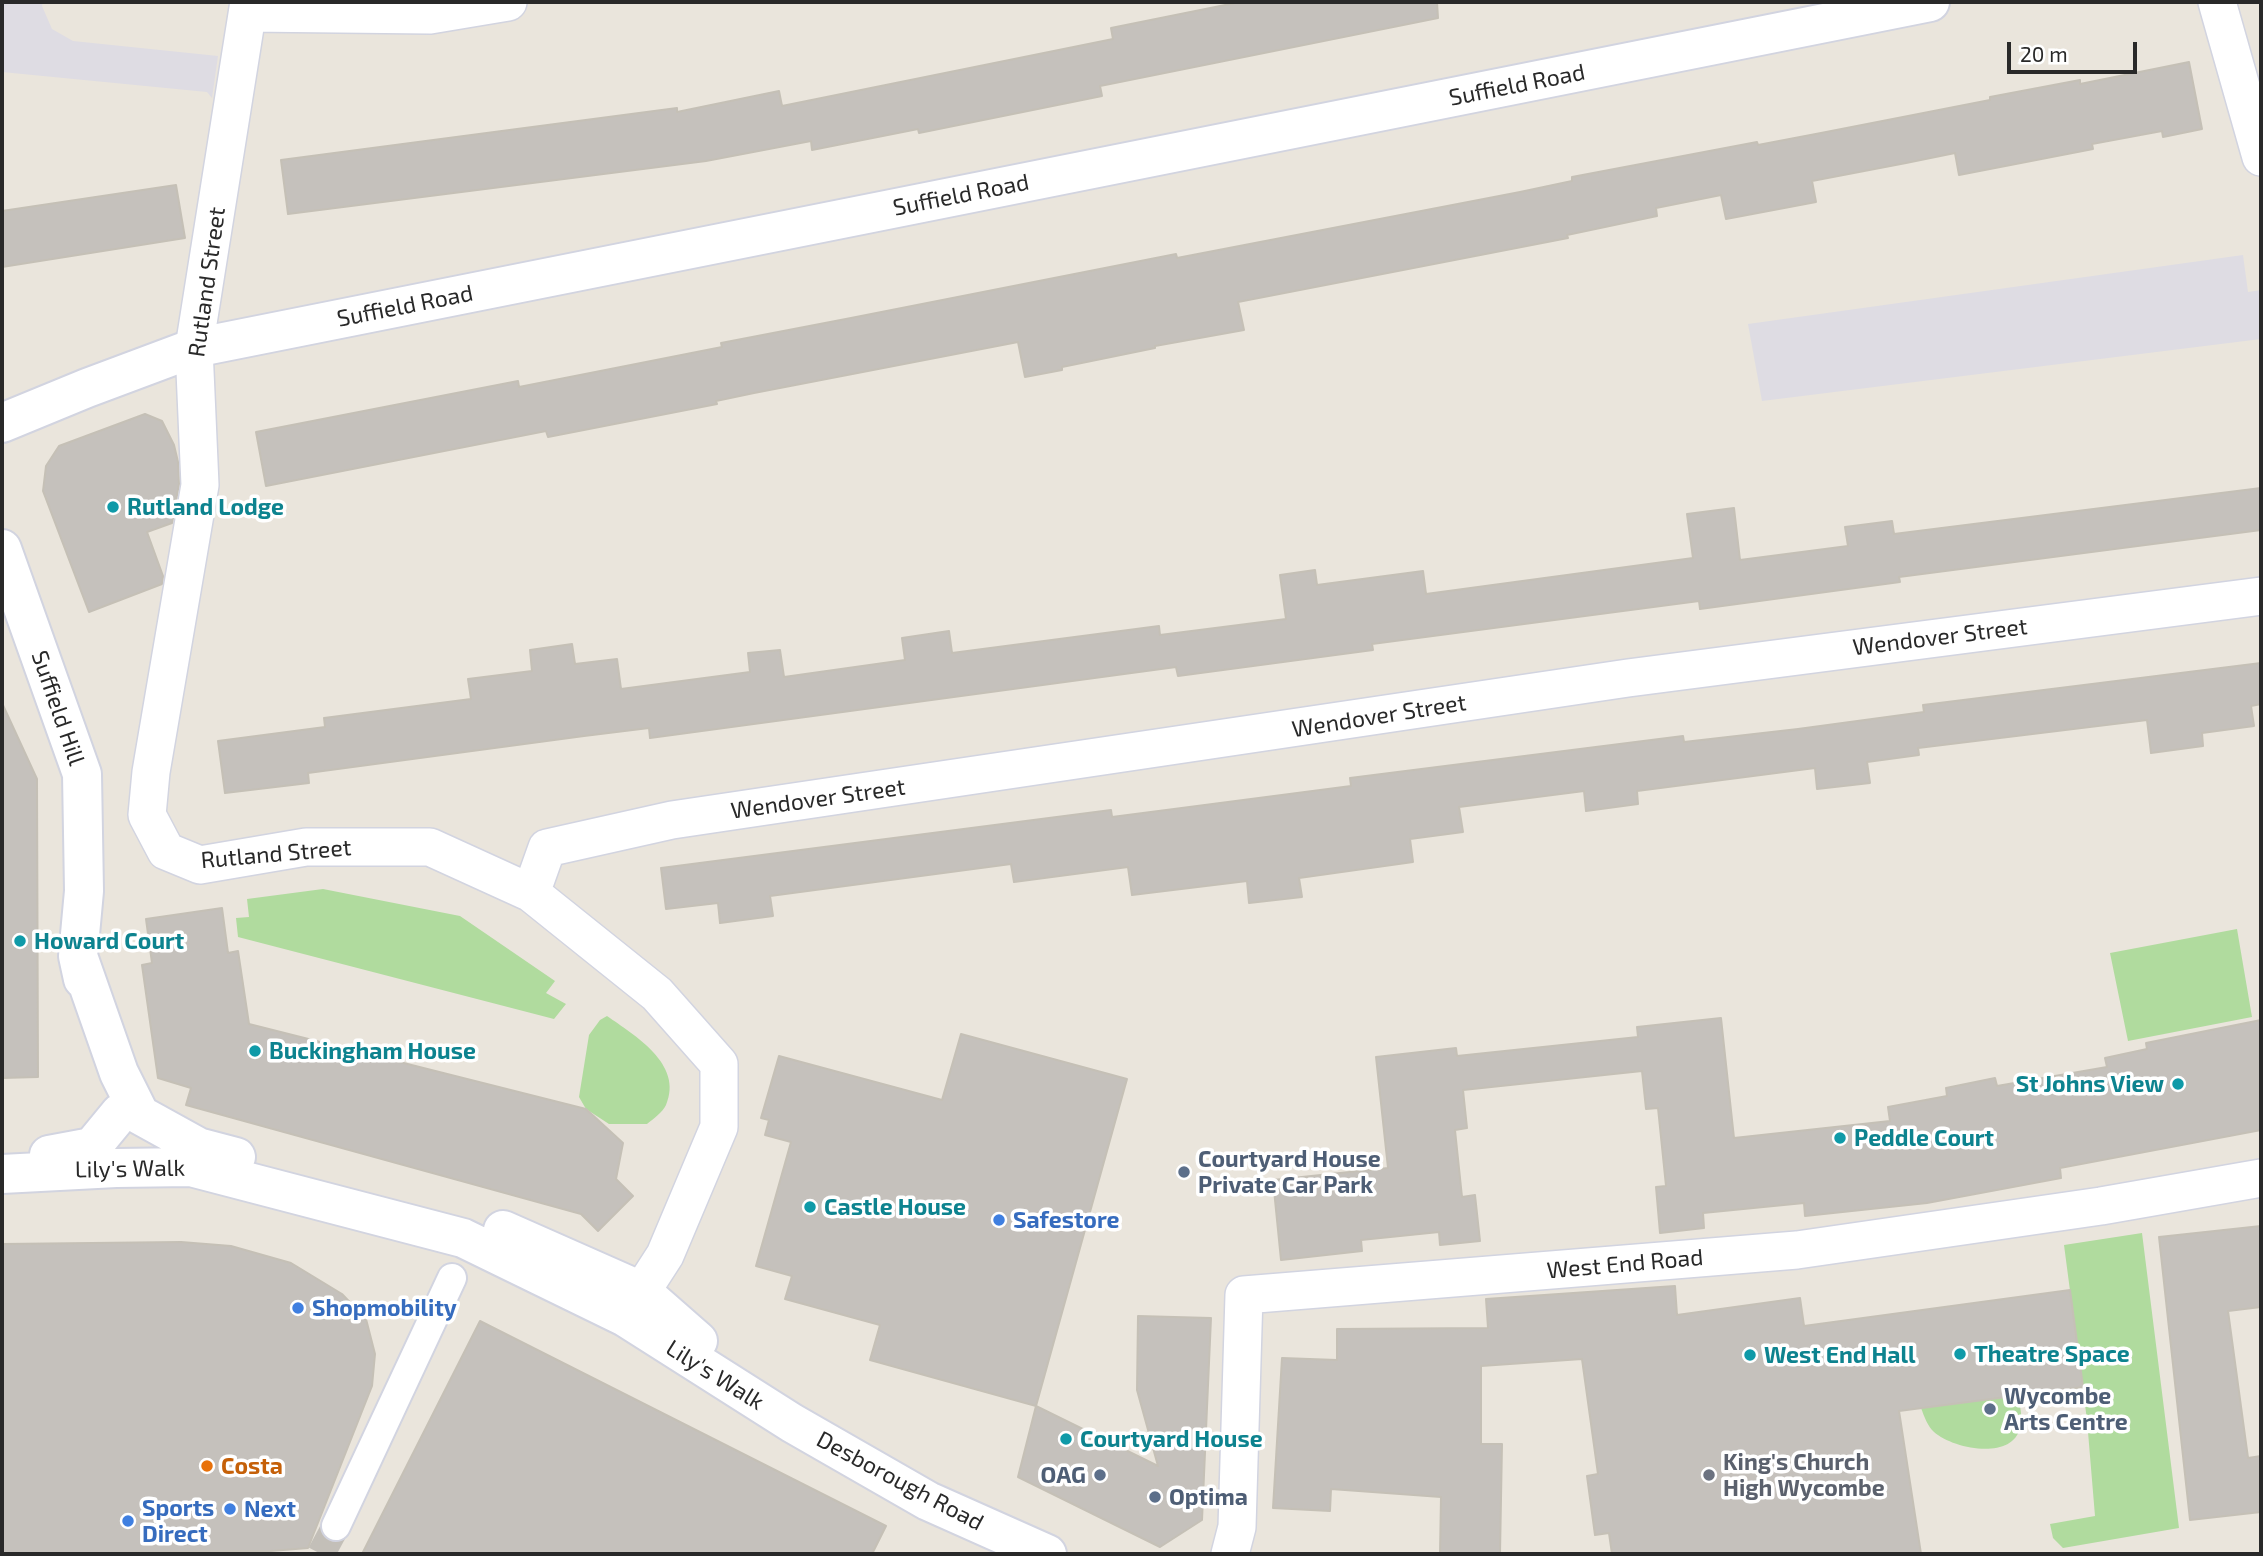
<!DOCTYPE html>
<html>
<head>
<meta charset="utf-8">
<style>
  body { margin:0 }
  #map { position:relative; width:2263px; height:1556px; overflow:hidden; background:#eae5dc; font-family:"Exo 2",sans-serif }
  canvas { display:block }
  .frame { position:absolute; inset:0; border:4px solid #292929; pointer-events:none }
  .scale { position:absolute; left:2007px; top:42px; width:130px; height:32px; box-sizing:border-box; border:4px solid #292929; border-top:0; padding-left:9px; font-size:21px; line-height:24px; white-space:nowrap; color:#292929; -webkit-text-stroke:5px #fff; paint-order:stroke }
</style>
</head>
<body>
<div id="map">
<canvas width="2263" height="1556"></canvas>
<div class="frame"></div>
<div class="scale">20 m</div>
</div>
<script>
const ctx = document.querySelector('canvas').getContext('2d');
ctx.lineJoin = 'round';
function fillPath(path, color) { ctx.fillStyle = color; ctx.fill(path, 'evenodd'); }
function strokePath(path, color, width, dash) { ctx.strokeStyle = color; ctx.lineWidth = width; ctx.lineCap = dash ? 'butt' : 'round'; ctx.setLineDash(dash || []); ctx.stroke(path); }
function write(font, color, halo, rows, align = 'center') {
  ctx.font = font + ' "Exo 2",sans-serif'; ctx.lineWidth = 7; ctx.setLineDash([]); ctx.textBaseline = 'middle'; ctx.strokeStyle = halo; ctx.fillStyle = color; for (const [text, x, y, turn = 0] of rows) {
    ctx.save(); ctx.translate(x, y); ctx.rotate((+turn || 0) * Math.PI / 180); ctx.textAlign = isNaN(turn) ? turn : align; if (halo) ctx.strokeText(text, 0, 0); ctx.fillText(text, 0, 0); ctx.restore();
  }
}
fillPath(new Path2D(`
  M2 2H43L42 6 52 29 73 41 218 56 212 98 207 92 2 72Z
  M2243 255 2248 292 2261 290V339L1762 401 1748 324Z`), '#dedce3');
fillPath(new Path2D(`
  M323 889 460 916 555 981 546 993 566 1004 554 1019 238 937 236 918 249 917 247 899Z
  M2237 929 2252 1017 2128 1041 2110 953Z
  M607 1016C634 1035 684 1064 666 1105 663 1112 653 1119 647 1124H609L586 1109 579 1097 589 1035 600 1020Z
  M2142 1233 2179 1528 2063 1548 2053 1538 2050 1524 2095 1516 2087 1420 2064 1245Z
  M2018 1395C2020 1406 2023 1417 2020 1428 2012 1461 1953 1449 1934 1432 1928 1427 1924 1416 1921 1408Z`), '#b0db9e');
const building = new Path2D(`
  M1240 2H1437L1438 18 1100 86 1102 96 919 133 918 129 812 150 811 141 706 161 288 214 281 160 677 108V112L779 91 782 106 1113 39 1111 28Z
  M2189 62 2202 129 2163 137 2162 131 2092 144 2093 149 1959 175 1955 153 1906 163 1812 181 1816 202 1726 219 1721 195 1656 208 1657 216 1567 235 1568 238 1238 302 1244 330 1155 346V348L1062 367V370L1025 377 1018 342 754 393 716 401 717 404 548 437 546 431 266 486 256 432 518 381 519 387 575 376 722 347 721 343 851 318 1176 254 1177 258 1520 192 1572 181V177L1757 142 1758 145 1821 133 1990 100V97L2080 80V84Z
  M176 185 185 238 2 267V211Z
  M145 414 162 421 174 445 178 462 179 484 172 523 147 532 163 576 162 584 89 612 43 491 46 466 59 446Z
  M2261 488V530L1899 577 1900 582 1700 609 1699 601 1372 644 1373 650 1178 676 1176 667 650 738 649 728 584 736 308 773 309 783 225 793 218 741 325 727 324 718 471 699 468 679 532 671 530 650 572 644 575 664 617 659 621 689 750 672 748 653 780 650 784 677 905 660 902 638 949 631 952 653 1159 626 1160 635 1286 619 1280 575 1315 570 1317 585 1423 571 1426 594 1693 558 1687 514 1734 508 1740 560 1848 546 1845 527 1892 521 1894 534Z
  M2261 663V704L2251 706 2254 726 2202 733 2203 746 2151 753 2147 720 1918 748 1919 755 1867 762 1870 783 1817 789 1815 768 1637 791 1638 804 1586 811 1584 791 1459 807 1463 832 1410 839 1413 862 1299 878 1302 897 1249 903 1247 881 1132 895 1128 867 1014 882 1011 864 770 896 773 916 720 923 718 903 666 909 661 868 1111 810 1112 817 1174 809 1351 786 1350 778 1683 736 1684 742 1798 729 1924 712 1923 705Z
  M2 703 37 779 38 1077 2 1078Z
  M222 908 228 953 238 951 249 1024 586 1109 623 1143 616 1179 633 1196 598 1231 581 1214 186 1105 191 1088 158 1078 142 965 152 963 146 919Z
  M1721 1018 1734 1138 1890 1121 1888 1107 1947 1096 1946 1088 1995 1078 1997 1086 2107 1067 2105 1058 2147 1049 2146 1043 2261 1020V1130L2060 1168 2061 1178 1927 1203 1805 1216 1804 1203 1703 1213 1704 1228 1660 1233 1656 1187 1666 1186 1658 1108 1646 1109 1642 1071 1463 1090 1467 1128 1455 1130 1462 1197 1475 1195 1480 1241 1440 1245 1439 1232 1361 1240 1362 1251 1281 1260 1273 1180 1388 1168 1376 1057 1456 1048 1457 1056 1638 1037 1637 1027Z
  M961 1034 1127 1079 1036 1406 870 1360 880 1325 785 1299 792 1276 756 1266 791 1142 765 1135 769 1120 761 1118 779 1056 942 1100Z
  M2261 1226V1307L2228 1311 2248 1458 2261 1456V1512L2190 1520 2159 1237Z
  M181 1242 231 1246 291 1263 342 1294 366 1319 375 1354 372 1386 308 1548 271 1551 2 1554V1244Z
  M1675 1286 1677 1315 1800 1298 1804 1326 2070 1290 2083 1387 1899 1411 1921 1554H1612L1609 1533 1595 1535 1587 1476 1598 1474 1582 1359 1481 1366V1444H1502L1500 1554H1440L1441 1497 1331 1489 1330 1511 1273 1508 1282 1358 1337 1360V1329L1488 1328 1486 1299Z
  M1138 1316 1211 1318 1202 1520 1160 1547 1018 1477 1036 1406 1158 1466 1137 1390Z
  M480 1321 886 1526 872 1554H362Z`);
fillPath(building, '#c5c1bc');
strokePath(building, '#c5c0b6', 2);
strokePath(new Path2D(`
  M321 1554 336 1526`), '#c3bfb8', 28, [28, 14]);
const pedestrian = new Path2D(`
  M336 1526 452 1278`);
const minor = new Path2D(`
  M249 2 194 348 200 485 151 772 147 815 166 851 200 865 306 847H430L531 893 657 994 719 1064V1127L665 1255 625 1317
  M2217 2 2261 157
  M248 13 430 15 508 2
  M531 893 547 848 672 820 1628 678 2261 596
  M1230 1554 1237 1527 1244 1295 1797 1250 2101 1206 2261 1178`);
const tertiary = new Path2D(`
  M2 423 87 388 194 348 1930 2
  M2 549 82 774 84 891 78 956 83 979
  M78 956 119 1073 140 1115 198 1147 236 1157
  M49 1155 92 1147 120 1113
  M2 1174 116 1168 191 1167 463 1238 625 1317 792 1423 928 1501 1047 1554
  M503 1230 641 1291 698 1341`);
strokePath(pedestrian, '#d2d4e0', 32);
strokePath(minor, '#d2d4e0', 40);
strokePath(tertiary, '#d2d4e0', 42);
strokePath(pedestrian, '#fff', 28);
strokePath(minor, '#fff', 37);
strokePath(tertiary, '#fff', 38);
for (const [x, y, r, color] of [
  [113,507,7,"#0f9aa8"],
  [20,941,7,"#0f9aa8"],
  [255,1051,7,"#0f9aa8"],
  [2178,1084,7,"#0f9aa8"],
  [1840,1138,7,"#0f9aa8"],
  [1184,1172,7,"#5c6f8a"],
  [810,1207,7,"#0f9aa8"],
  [999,1220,7,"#3f7fe0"],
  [298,1308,7,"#3f7fe0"],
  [1960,1354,7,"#0f9aa8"],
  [1750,1355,7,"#0f9aa8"],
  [1990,1409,7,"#5c6f8a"],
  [1066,1439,7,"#0f9aa8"],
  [207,1466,7,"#e8710a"],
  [1100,1475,7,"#5c6f8a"],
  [1709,1475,7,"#6b7280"],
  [1155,1497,7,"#5c6f8a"],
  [230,1509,7,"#3f7fe0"],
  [128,1521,7,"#3f7fe0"]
]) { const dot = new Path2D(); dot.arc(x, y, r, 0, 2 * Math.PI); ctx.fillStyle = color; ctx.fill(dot); strokePath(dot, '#fff', 2.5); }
write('23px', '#292929', '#fff', [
  ["Suffield Road",1517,85,-11],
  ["Suffield Road",961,195,-11],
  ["Rutland Street",207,282,-82],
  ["Suffield Road",405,306,-11],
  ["Wendover Street",1940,637,-7],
  ["Suffield Hill",58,708,71],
  ["Wendover Street",1379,716,-9],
  ["Wendover Street",818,799,-8],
  ["Rutland Street",276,854,-5],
  ["Lily's Walk",130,1169,-1],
  ["West End Road",1625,1264,-5],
  ["Lily's Walk",715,1375,32],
  ["Desborough Road",900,1481,28]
]);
write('bold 23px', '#0d838f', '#fff', [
  ["Rutland Lodge",127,507],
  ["Howard Court",34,941],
  ["Buckingham House",269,1051],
  ["St Johns View",2164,1084,"right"],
  ["Peddle Court",1854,1138],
  ["Castle House",824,1207],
  ["Theatre Space",1974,1354],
  ["West End Hall",1764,1355],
  ["Courtyard House",1080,1439]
], 'left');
write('bold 23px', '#4e5e75', '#fff', [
  ["Courtyard House",1198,1159],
  ["Private Car Park",1198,1185],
  ["Wycombe",2004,1396],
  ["Arts Centre",2004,1422],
  ["OAG",1086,1475,"right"],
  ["Optima",1169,1497]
], 'left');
write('bold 23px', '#366cbe', '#fff', [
  ["Safestore",1013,1220],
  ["Shopmobility",312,1308],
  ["Sports",142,1508],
  ["Direct",142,1534],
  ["Next",244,1509]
], 'left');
write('bold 23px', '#5b616d', '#fff', [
  ["King's Church",1723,1462],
  ["High Wycombe",1723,1488]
], 'left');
write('bold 23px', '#c56008', '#fff', [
  ["Costa",221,1466]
], 'left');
</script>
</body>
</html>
